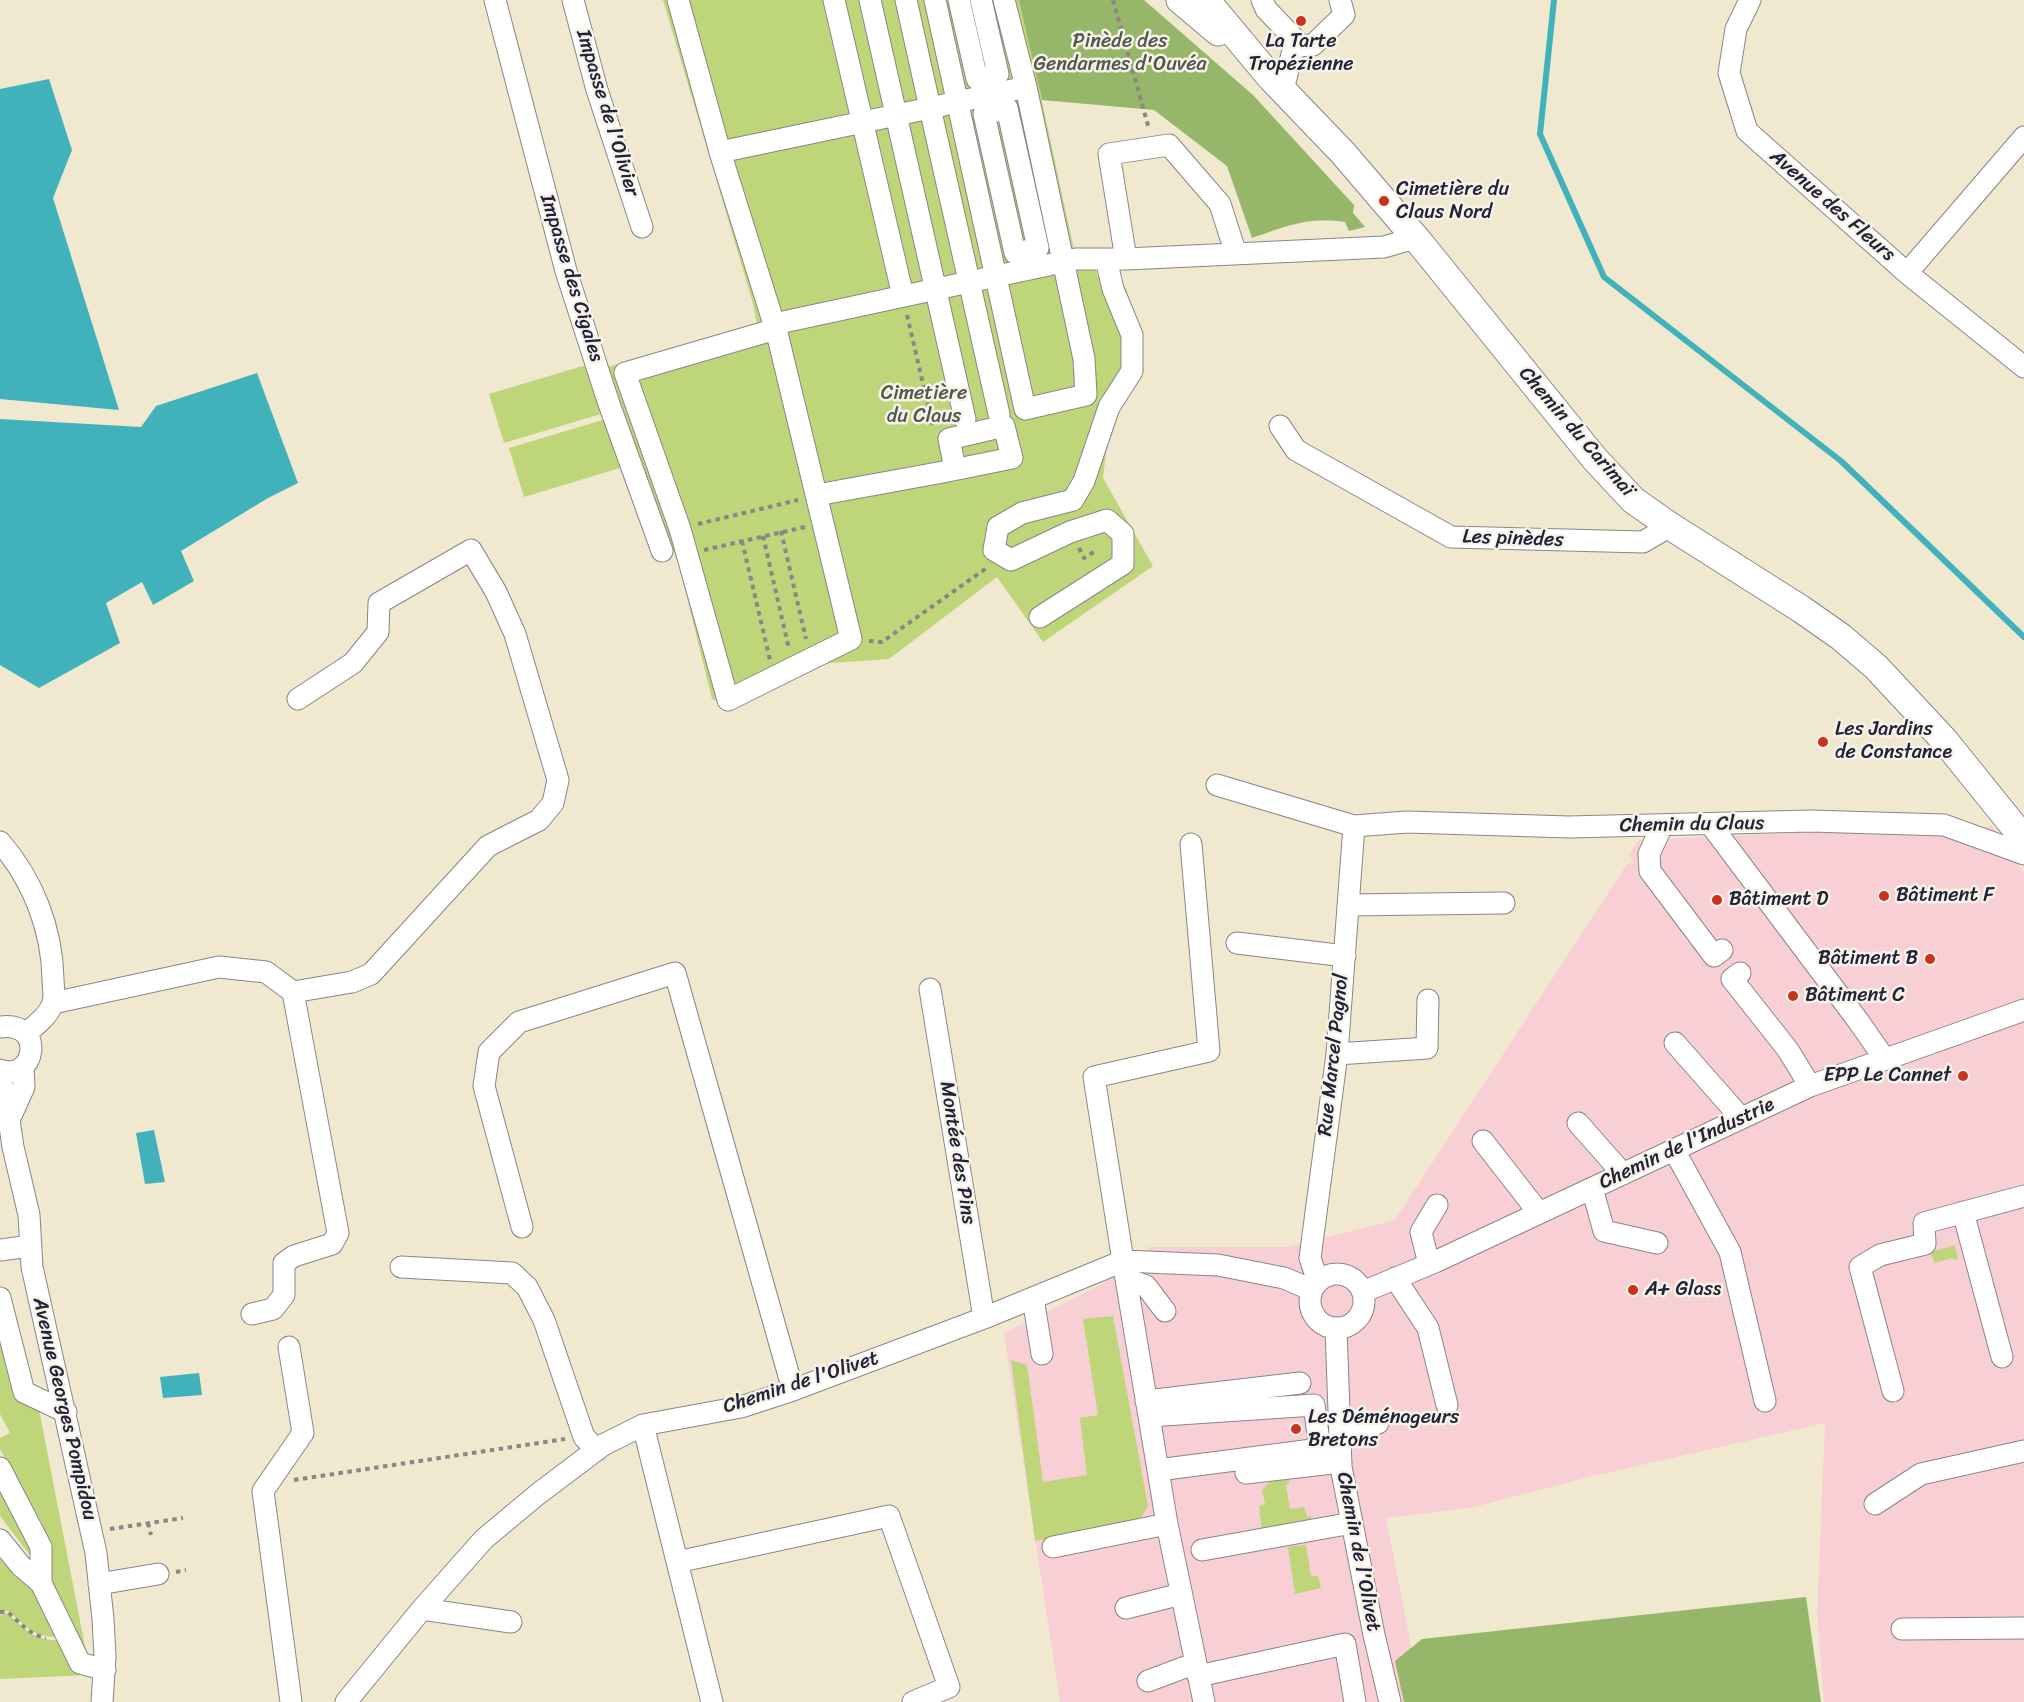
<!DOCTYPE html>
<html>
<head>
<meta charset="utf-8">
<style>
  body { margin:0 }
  canvas { display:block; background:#f1e8d0 }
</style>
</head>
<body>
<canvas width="2024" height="1702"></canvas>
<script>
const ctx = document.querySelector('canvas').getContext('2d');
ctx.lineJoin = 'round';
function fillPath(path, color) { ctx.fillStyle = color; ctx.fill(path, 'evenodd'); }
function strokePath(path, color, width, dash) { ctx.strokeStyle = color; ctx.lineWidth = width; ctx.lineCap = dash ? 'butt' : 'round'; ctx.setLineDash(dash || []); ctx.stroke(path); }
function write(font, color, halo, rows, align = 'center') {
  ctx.font = font + ' Sriracha,sans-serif'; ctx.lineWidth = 5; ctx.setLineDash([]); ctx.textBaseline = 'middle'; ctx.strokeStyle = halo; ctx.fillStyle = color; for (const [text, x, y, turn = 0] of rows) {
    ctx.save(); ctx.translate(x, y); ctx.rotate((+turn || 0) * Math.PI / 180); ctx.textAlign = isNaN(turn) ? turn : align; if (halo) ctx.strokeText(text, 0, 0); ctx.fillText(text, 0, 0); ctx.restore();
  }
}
fillPath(new Path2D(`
  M1993 826 2024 872V1702H1824L1817 1614 1825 1423 1593 1476 1470 1508 1386 1518 1422 1702H1060L1004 1333 1101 1285 1149 1247H1287L1395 1220 1627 864 1635 863 1629 855 1639 840 1884 829 1927 833Z`), '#f7cfd5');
fillPath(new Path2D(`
  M663 0H1102L1031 50 1076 259 1094 265 1103 290 1126 288 1144 370 1109 426 1103 478 1153 566 1043 642 997 577 889 659 803 665 736 708 712 699 680 569 608 367 757 324 752 300Z
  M586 365 601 414 504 443 489 394Z
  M606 419 620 468 524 497 509 448Z
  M1955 1245 1958 1259 1954 1260 1953 1258 1934 1263 1931 1252Z
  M0 1314 38 1404 86 1652 52 1580 49 1552 39 1527 42 1523 0 1449V1438L10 1433 0 1414Z
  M1113 1316 1148 1506 1139 1521 1035 1541 1011 1360 1027 1365 1043 1482 1087 1475 1080 1418 1098 1415 1083 1319Z
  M1288 1476 1289 1484 1286 1485 1290 1509 1304 1507 1307 1517 1311 1516V1524L1262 1531 1259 1506 1265 1504 1262 1490 1274 1478Z
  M0 1481 29 1533 32 1558 0 1516Z
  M1306 1545 1311 1576H1318L1321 1588 1295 1594 1288 1547Z
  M0 1548 38 1598 57 1637C30 1636 27 1626 8 1611H0Z
  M7 1613C25 1628 32 1641 59 1640L89 1675 0 1679V1615Z`), '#bed57a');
fillPath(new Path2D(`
  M1019 0H1144L1253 95 1354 205 1353 213 1365 227 1349 231 1345 222C1306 217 1288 226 1252 238L1227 166 1154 110 1042 100Z
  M1806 1597 1821 1702H1404L1395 1661 1422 1639Z`), '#96b66a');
fillPath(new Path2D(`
  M49 79 72 150 53 198 119 410 0 399V89Z
  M257 373 298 483 268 498 181 551 194 581 153 605 142 582 106 603 120 643 39 688 0 665V419L141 427 156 406Z
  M154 1130 165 1182 145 1184 136 1133Z
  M199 1373 202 1395 163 1398 160 1377Z`), '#41b1bb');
strokePath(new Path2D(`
  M1554 0 1540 134 1604 277 1841 461 2024 637`), '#41b1bb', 6);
const minor = new Path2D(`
  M495 0 566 271 608 401 662 551
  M573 0 597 90 642 227
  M678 0 720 152 774 324
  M834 0 903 296
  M870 0 965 419
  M906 0 930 108 1026 87
  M935 0 1025 409 1086 395 1084 359 1026 87 1004 0
  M959 0 977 79 988 77
  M981 0 998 74 988 77 996 111 1007 108 1038 248 1026 251 1030 269
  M1262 0 1266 9 1301 46
  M1750 0 1736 29 1729 73 1747 131 1907 273 2024 367
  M1283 90 1294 46 1313 45 1344 15 1340 0
  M996 111 984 114 1015 253 1026 251
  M720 152 930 108 999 414
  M1236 254 1220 204 1169 145 1109 154 1126 259 1384 247 1415 238
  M1907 273 2024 137
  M776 329 851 639 728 700 680 529 625 373 776 329 774 324 1076 259H1126
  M1280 426 1296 450 1451 537 1643 542 1670 526
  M817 495 943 472 1012 458 1004 426 949 439 955 469
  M1040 617 1123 564V534L1107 520 1070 532 1011 560 994 550 998 527 1022 513 1073 500 1084 481 1109 407 1132 371V335L1113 289 1106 259
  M1217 785 1354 826 1407 822 1569 827 1810 821 1944 825 2024 854
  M1711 825 1859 1022 1884 1058
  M1662 826 1649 854 1650 871 1714 956 1722 950
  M0 842C33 880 52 929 53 979 53 986 55 996 53 1002 51 1013 35 1027 25 1033
  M1191 844 1209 1051 1094 1077 1123 1261 1167 1524 1204 1702
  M1348 905 1504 903
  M1237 943 1345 956
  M1740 973 1732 979 1788 1050 1810 1086
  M930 989 984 1318
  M53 1003 219 967 266 972 293 992 352 982 371 974 488 846 539 820 553 803 558 780 515 634 496 592 471 550 379 603 378 632 353 663 298 699
  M0 1027C47 1021 35 1083 0 1070
  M1675 1043 1741 1118
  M1337 1054 1427 1048 1428 1000
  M0 1081 5 1092 13 1147 29 1215 32 1267 96 1553 103 1619 105 1656 102 1702
  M10 1118 24 1087 23 1067
  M1578 1123 1623 1174
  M1483 1141 1539 1213
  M1674 1150 1730 1252 1765 1401
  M1592 1188 1604 1231 1657 1243
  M1963 1212 2002 1357
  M522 1227 484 1086 489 1052 519 1022 675 973 793 1390
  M0 1250 30 1246
  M1429 1264 1421 1232 1437 1205
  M401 1267 512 1273 527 1287 544 1320 584 1437 597 1450
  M1310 1301a27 27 0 1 1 54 0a27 27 0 1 1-54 0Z
  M1395 1278 1428 1328 1447 1405
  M1126 1279 1146 1286 1165 1311
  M1318 1282 1310 1258 1337 1054 1354 826
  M1363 1292 1437 1261 1810 1086 2024 1010
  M0 1298 24 1392 66 1412
  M1033 1298 1042 1354
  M252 1314 273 1309 284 1295V1263L294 1256 332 1244 338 1233 293 992
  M1336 1328 1341 1467 1374 1635 1390 1702
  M289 1347 303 1433 263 1491 291 1702
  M1893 1391 1860 1267 1880 1255 1925 1244 1924 1223 2024 1196
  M1146 1401 1300 1383
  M1149 1416 1314 1405 1320 1449 1158 1470
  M643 1425 712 1702
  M1340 1437 1378 1423
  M0 1468 41 1547V1583
  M1246 1473 1341 1462
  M1875 1504 1921 1474 2024 1451
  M0 1540 21 1566 41 1583 80 1663 105 1670
  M1053 1547 1167 1524
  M1202 1550 1352 1523
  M677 1562 889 1516 949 1687 913 1702
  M99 1584 158 1574
  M1126 1608 1181 1594
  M422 1609 511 1622
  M1902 1629 2024 1628
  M1198 1676 1345 1644 1355 1702
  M1148 1681 1196 1663
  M346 1702 422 1609 484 1539 538 1494 603 1445 643 1425 741 1407 793 1390 984 1318 1123 1261 1218 1265 1284 1278 1312 1290`);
const major = new Path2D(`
  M1180 0 1218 32
  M1206 0 1271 78 1343 153 1420 243 1594 458 1633 500 1670 526 1801 609 1841 637 1876 667 1945 741 2024 839`);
strokePath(minor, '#8a8586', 23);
strokePath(major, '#8a8586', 29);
strokePath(new Path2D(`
  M1113 0 1149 129
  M907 315 933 427
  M698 524 798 500
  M781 531 806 639
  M763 536 789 649
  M742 541 770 660
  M1079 548 1084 558 1097 550
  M704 550 805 527
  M869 641 882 642 988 567
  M294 1480 565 1439
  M148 1523 151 1535
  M110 1529 183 1518
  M176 1572 186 1570
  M0 1612H8C20 1623 30 1635 46 1638`), '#8a8586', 4, [4.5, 4.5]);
strokePath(minor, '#fff', 21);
strokePath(major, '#fff', 27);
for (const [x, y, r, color] of [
  [1301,21,6,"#c8321e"],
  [1384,201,6,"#c8321e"],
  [1823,742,6,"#c8321e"],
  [1884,896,6,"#c8321e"],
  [1717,900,6,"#c8321e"],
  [1930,959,6,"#c8321e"],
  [1793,996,6,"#c8321e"],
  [1963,1076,6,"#c8321e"],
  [1633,1290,6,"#c8321e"],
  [1296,1429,6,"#c8321e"]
]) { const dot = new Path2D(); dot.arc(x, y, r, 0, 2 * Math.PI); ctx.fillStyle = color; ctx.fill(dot); strokePath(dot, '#f7f3e8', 2); }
write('20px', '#51584e', '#f7f3e8', [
  ["Pinède des",1120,42],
  ["Gendarmes d'Ouvéa",1120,65],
  ["Cimetière",924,394],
  ["du Claus",924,417]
]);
write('20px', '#22223b', '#f7f3e8', [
  ["La Tarte",1301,42,"center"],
  ["Tropézienne",1301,65,"center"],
  ["Cimetière du",1396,190],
  ["Claus Nord",1396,213],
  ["Les Jardins",1835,730],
  ["de Constance",1835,753],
  ["Bâtiment F",1896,896],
  ["Bâtiment D",1729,900],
  ["Bâtiment B",1918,959,"right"],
  ["Bâtiment C",1805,996],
  ["EPP Le Cannet",1951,1076,"right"],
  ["A+ Glass",1645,1290],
  ["Les Déménageurs",1308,1418],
  ["Bretons",1308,1441]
], 'left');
write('20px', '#22223b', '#f7f3e8', [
  ["Impasse de l'Olivier",607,113,73],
  ["Avenue des Fleurs",1832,206,41],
  ["Impasse des Cigales",571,278,73],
  ["Chemin du Carimaï",1576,432,49],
  ["Les pinèdes",1513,539,2],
  ["Chemin du Claus",1692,825,-1],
  ["Rue Marcel Pagnol",1334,1055,-84],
  ["Chemin de l'Industrie",1687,1144,-25],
  ["Montée des Pins",957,1153,81],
  ["Chemin de l'Olivet",801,1383,-18],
  ["Avenue Georges Pompidou",64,1409,77],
  ["Chemin de l'Olivet",1358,1552,79]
]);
</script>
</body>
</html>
